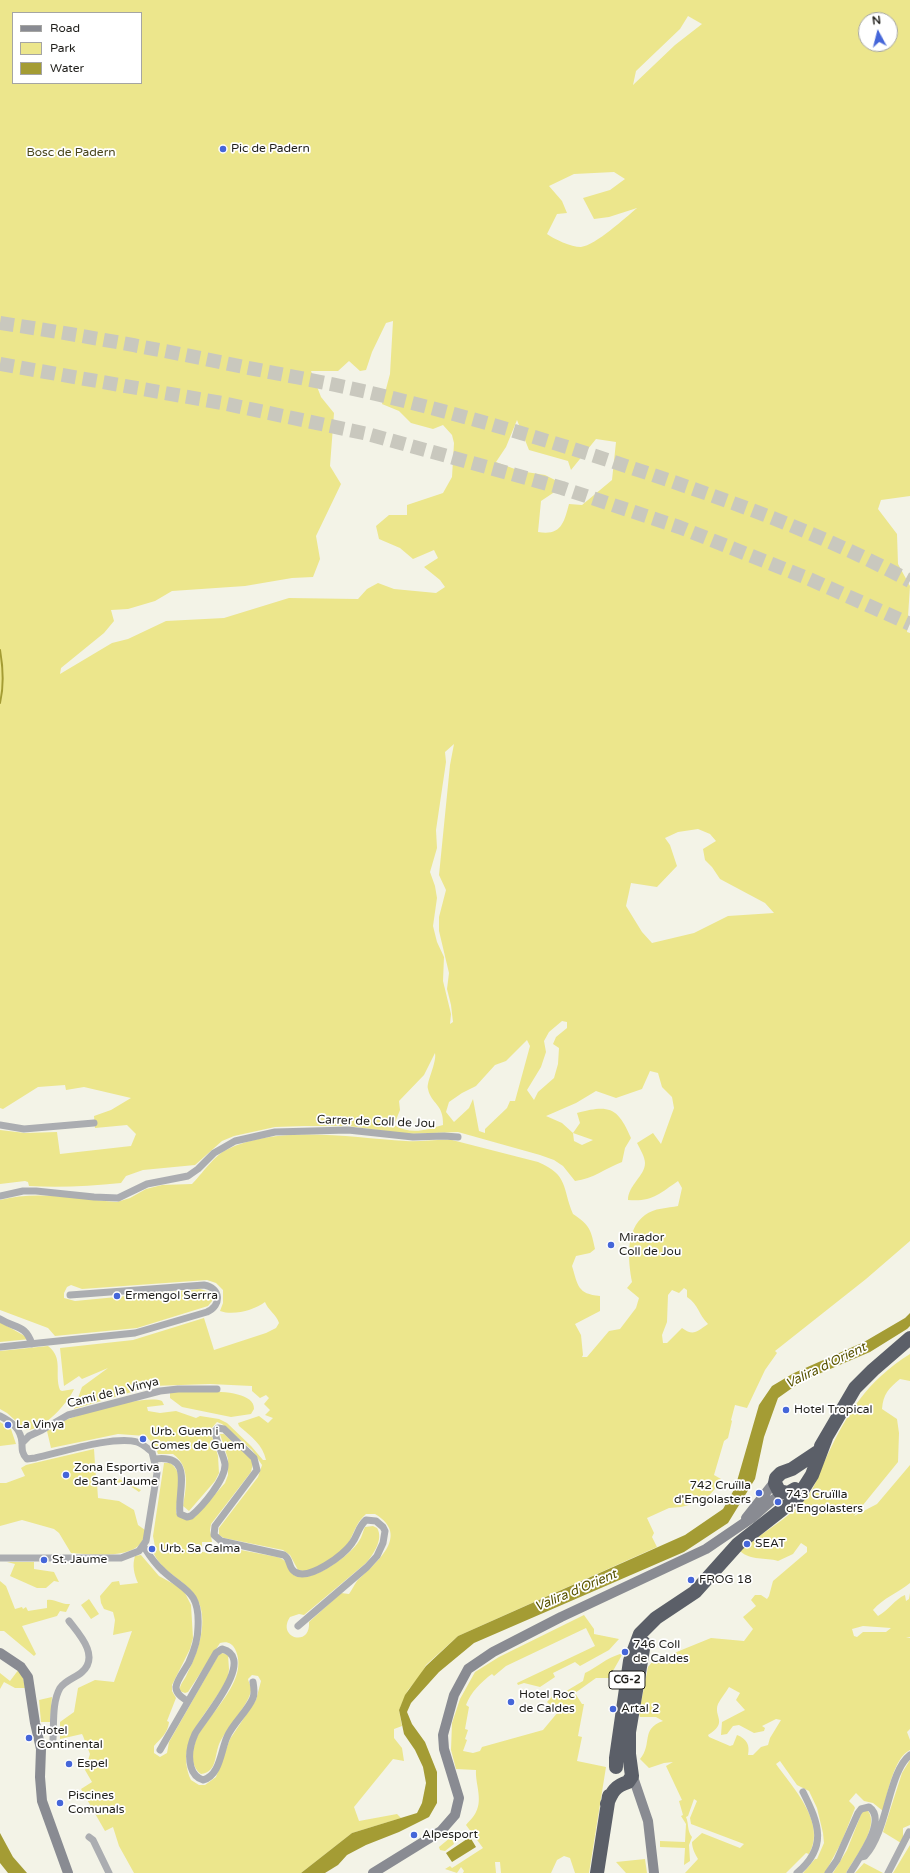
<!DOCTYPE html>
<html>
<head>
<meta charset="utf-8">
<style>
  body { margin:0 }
  #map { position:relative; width:910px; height:1873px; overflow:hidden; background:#f3f3e7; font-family:"Varela Round",sans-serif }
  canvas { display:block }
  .legend { position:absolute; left:12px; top:12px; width:130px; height:72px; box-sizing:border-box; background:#fff; border:1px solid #a5a5a3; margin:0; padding:5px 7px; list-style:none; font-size:12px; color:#1f1e1a }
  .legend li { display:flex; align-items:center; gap:8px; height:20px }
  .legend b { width:20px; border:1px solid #a5a5a3 }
  .north { position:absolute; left:858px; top:12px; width:40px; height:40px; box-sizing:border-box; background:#fff; border:1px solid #a5a5a3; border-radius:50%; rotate:353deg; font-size:11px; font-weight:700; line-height:16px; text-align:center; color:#1f1e1a }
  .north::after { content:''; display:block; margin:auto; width:14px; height:18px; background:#4566d9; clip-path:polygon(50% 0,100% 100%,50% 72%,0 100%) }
</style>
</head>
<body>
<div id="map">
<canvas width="910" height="1873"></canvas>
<ul class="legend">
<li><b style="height:5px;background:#898b92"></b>Road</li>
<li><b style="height:11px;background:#ece68c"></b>Park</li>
<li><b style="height:11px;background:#a49c34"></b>Water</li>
</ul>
<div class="north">N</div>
</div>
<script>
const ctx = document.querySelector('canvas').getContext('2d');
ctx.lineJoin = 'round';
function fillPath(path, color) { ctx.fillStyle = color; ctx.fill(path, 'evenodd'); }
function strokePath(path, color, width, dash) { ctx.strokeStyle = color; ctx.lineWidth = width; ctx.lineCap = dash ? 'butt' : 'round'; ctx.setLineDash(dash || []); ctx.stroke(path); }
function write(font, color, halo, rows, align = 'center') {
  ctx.font = font + ' "Varela Round",sans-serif'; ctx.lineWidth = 3.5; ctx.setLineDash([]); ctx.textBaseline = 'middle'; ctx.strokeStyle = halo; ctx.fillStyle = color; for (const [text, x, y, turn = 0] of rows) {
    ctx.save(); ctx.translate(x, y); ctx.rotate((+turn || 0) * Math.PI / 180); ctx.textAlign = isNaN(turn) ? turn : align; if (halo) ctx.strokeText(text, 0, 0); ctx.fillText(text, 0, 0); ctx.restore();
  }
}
fillPath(new Path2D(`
  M0 0H910V496L881 500 878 509 897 534 898 564 910 586 907 632 910 633V1241L866 1279 775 1351 777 1353 765 1370 747 1408 735 1405 731 1420 732 1421 728 1438 724 1441 714 1475 721 1479 714 1490 704 1501 681 1507 669 1508 647 1518 654 1533 652 1537 657 1547 458 1636 426 1665 420 1676 408 1690 399 1710 402 1726 394 1729V1738L402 1748 404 1761 393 1759 354 1807 359 1821 397 1814 401 1818 352 1833 301 1873H134L119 1846 113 1827 105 1831 81 1789 92 1782 85 1770 90 1754 83 1736 82 1734 60 1739V1722L74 1712 78 1688 95 1680 114 1682 132 1631 113 1635 115 1620 113 1612 104 1609 101 1603 100 1596 112 1582 119 1581 120 1585 138 1583C134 1574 132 1565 135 1556L141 1555 159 1576 179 1587 185 1593 191 1605 193 1638 190 1649 172 1685V1691L176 1698 167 1721 169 1722C168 1733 161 1738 154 1746V1753L160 1757 167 1753 169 1742 219 1654 222 1653 228 1655 229 1669 228 1677C212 1711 173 1739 191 1780L199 1785H205L216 1777 230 1739 256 1700 261 1681 258 1676 252 1675 248 1679C249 1684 252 1686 251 1691 248 1705 227 1728 220 1742 214 1754 218 1772 201 1774 190 1766 192 1751 196 1740 206 1715 251 1681 235 1649 232 1643 227 1641 220 1643L188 1692 185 1693 180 1691C179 1684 185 1680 187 1674 197 1655 208 1624 199 1603 190 1581 164 1575 154 1554L156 1552 153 1536 164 1463H170C187 1475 176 1497 176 1513L187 1519 195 1517 225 1483 228 1475V1459L220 1434H224L250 1458 253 1463 251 1472 211 1524 210 1530 212 1542H202V1552L215 1553V1545L277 1557C292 1561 286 1572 296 1576 312 1583 351 1555 359 1541 362 1537 363 1531 365 1527L373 1526 377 1528C384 1539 373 1555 366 1563L304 1615 299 1614 290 1617C276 1638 311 1648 309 1622L341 1593 349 1594C352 1590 354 1585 357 1581 374 1564 412 1536 375 1514H366C357 1522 355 1530 350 1540 343 1554 322 1566 308 1572L298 1570 290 1555 283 1550 224 1538 219 1535V1528L258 1477 262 1465 252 1450 222 1424 217 1422 210 1430 218 1456 219 1473 215 1481 189 1511 183 1506C186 1488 191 1467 173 1454H158L155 1445 145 1436 118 1434 51 1448 47 1431C53 1427 60 1423 66 1420 83 1413 146 1394 162 1401L164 1405 147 1407 148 1411 160 1413 176 1411 196 1418 200 1416 219 1419 227 1423 251 1446 263 1460H266C263 1445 251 1436 239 1426L238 1423 259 1416 268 1423 273 1418 265 1415 270 1410 264 1404 269 1398 266 1395 260 1398 252 1391V1386L210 1384 152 1386 74 1409 82 1387 108 1368 82 1379 79 1376 64 1386 60 1348 133 1340 204 1318 214 1350 266 1333 276 1328 279 1323C276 1314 268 1310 265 1302 254 1310 234 1316 220 1311L223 1303V1290L216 1283 207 1280 82 1289 71 1285 67 1287 64 1293V1298L75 1301 200 1289 210 1292 212 1295V1301L208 1306 137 1328 55 1336 48 1328 0 1310V1200C37 1190 79 1199 117 1202L130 1198 146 1189 162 1185 192 1184C201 1175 215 1155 226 1150 279 1124 350 1138 406 1141 422 1142 437 1139 452 1140L538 1162C569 1175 562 1188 573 1214 590 1225 591 1230 595 1249L590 1253 576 1256 572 1266C578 1285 577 1294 600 1296V1311L575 1324 581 1335 583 1355 582 1357H587L609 1331 620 1329 636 1308 639 1298 627 1288 632 1282C628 1260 625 1230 645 1215 654 1208 668 1208 678 1206L682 1188 678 1181C659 1194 652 1202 628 1200 628 1185 645 1176 645 1163 645 1157 640 1149 637 1143L653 1133 661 1144 674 1108 672 1097 662 1087 658 1073 650 1071 642 1089 616 1098 596 1091 576 1103 546 1116 562 1123 573 1133 580 1123 577 1113C610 1104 618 1108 631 1138L625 1148 622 1162C606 1168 593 1179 575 1181L563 1166 554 1160 540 1155 458 1132 406 1134 349 1126H304L275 1127 234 1136 222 1141 195 1165 143 1170 126 1176 121 1183C90 1186 60 1188 29 1186L28 1182 25 1181 0 1184V1130L25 1133 57 1132 60 1154 131 1146 136 1134 127 1125 95 1128 94 1116 111 1110 131 1098 84 1087 66 1090 65 1085 38 1087 3 1109 0 1108ZM13 13H141V83H13ZM688 16 702 24 675 45 633 85 636 71 680 29ZM866 20H890V44H866ZM614 172 625 179 610 190 583 198 594 219 609 217 637 208C625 218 596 245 581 247 571 247 554 239 547 234L557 214 567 213 562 201 549 186 574 174ZM393 321 390 374 382 404 399 411 411 423 433 429 443 425 452 435 454 443 452 477 443 493 407 505V515H389L376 526 379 539 400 548 413 559 434 550 438 558 424 567 440 580 445 587 436 593 394 589 378 583 367 589 358 599 289 598 224 618 166 621 128 639 112 643 60 674 61 668 104 633 114 621 111 610 128 609 155 601 172 591 245 586 292 578 313 577 320 559 316 536 341 484 330 466 334 413 321 397 311 371H338L349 361 360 371 366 370 372 352 386 323ZM517 420 529 450 568 461 571 470 596 439 616 442 612 480 582 505 569 504C564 523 561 536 538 532L541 501 565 485 545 475 520 471 496 462 506 447ZM454 744 450 765 439 875 446 890 439 917V931L449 973 447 989 451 1005 453 1022 450 1024 451 1014 443 981 444 957 437 942 433 926 437 898 435 886 430 872 437 848 436 830 446 762 445 752ZM698 829 710 834 716 841 703 849 705 860 712 867 720 879 765 903 774 913 728 916 694 933 652 943 642 932 626 906 631 883 657 887 677 866 670 845 665 838 678 832ZM562 1021 567 1022V1028L556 1037 553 1044 559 1048 558 1064 554 1078 538 1092 534 1100 527 1090 541 1067 546 1052 544 1041 549 1032ZM527 1040 530 1046 515 1101H510L507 1108 485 1129V1133L479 1131 473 1099 469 1108 454 1122 446 1112 449 1102 462 1093 476 1086 495 1065 506 1061ZM435 1053C437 1063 426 1082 428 1089 431 1104 444 1104 443 1125 426 1130 411 1135 394 1125L400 1110 399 1101 424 1075ZM573 1133 593 1140 582 1145 574 1141ZM684 1288 687 1290V1297C699 1305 698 1314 708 1324 697 1331 694 1337 682 1328L667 1343H663L662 1335 667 1322 668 1295 672 1290 679 1293Z
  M0 1322 30 1339 0 1342Z
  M48 1346C64 1358 54 1374 60 1390L62 1391 74 1389C68 1403 43 1431 26 1430L7 1413 0 1409V1351Z
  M910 1354V1381L900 1379C889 1388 883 1394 882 1409L897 1419 899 1433 898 1462 854 1516 877 1504 910 1465V1583C898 1593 883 1598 873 1610L878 1616C889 1610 895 1599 905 1595L906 1601 909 1599 910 1593V1637L906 1638H910V1729L907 1732 910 1740V1750C894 1757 887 1795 883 1811L873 1803 864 1801 856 1793 849 1801 854 1806 855 1808 842 1841 825 1873H803L815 1859H817L824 1843 823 1833 817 1808 809 1791 797 1785 780 1761 776 1764C793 1788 827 1823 809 1854L806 1853 786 1873H685L698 1859C695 1854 692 1848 692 1842L702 1833 740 1848 744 1844 691 1824 690 1818 697 1801 694 1799 688 1816 686 1817C689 1824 687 1831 692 1837L689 1845 690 1861 684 1865 685 1848 660 1847V1841L685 1842 686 1824 681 1816 683 1815 679 1801 682 1800 666 1766 673 1762 664 1763 649 1768 640 1759C653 1744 640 1729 663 1721L656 1717H640L639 1713 648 1667 652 1662 711 1638 744 1641 753 1629 743 1617 756 1606 751 1600 755 1595H761L767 1599 769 1596 773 1581 807 1552V1547L801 1543 793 1554 778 1561C765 1557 751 1561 740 1551 763 1531 795 1516 812 1490 818 1479 821 1467 827 1456 848 1412 867 1381 910 1354ZM863 1626 891 1628 886 1632H863L857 1637 854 1636 852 1629ZM729 1687 740 1693 736 1700 745 1710 722 1722 721 1735 727 1734 733 1726 739 1725 754 1733 764 1731 765 1728 762 1726 776 1719 781 1720 770 1738 768 1745 761 1747 753 1755H748C750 1745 747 1739 737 1735L733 1745 730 1746 709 1737 708 1735C729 1722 713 1717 718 1704 721 1698 726 1692 729 1687Z
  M174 1392C190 1392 255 1386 254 1409L251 1414 231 1417 182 1407 170 1398V1393Z
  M0 1422 11 1429 16 1444 0 1446Z
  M94 1449 96 1479H119L141 1490 139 1492C126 1482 112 1480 97 1483L98 1498 119 1501 134 1510 138 1525 145 1530C144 1535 144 1540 140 1544 128 1559 88 1554 71 1553L59 1533 54 1529 22 1520 0 1526V1483H6L25 1476 21 1468 26 1465Z
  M7 1562H34V1569L54 1572 59 1582 54 1581 46 1588H37L10 1576 15 1564Z
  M0 1581 6 1586 15 1609 22 1607 23 1609 26 1607 28 1611 47 1608V1600C54 1598 62 1605 70 1604L66 1612 60 1611 57 1616 22 1626 36 1654 34 1656 4 1631H0Z
  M89 1599 99 1614 91 1619 81 1605Z
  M584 1615 594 1629V1634L619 1639 609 1650 580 1666 575 1662 553 1673 555 1677 540 1687 524 1683 518 1685 517 1683 595 1646 586 1628 506 1666 494 1676 492 1674C481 1682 471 1692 466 1705L469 1707 465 1729 468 1730 465 1739 467 1740 463 1751 473 1753 480 1751 482 1747 543 1730 558 1712 547 1702 557 1691 561 1690 563 1693 583 1681 585 1673C599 1666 605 1659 620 1654L622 1655 609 1678H596L575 1693 582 1704H584L578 1736 582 1737 577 1761 606 1767 589 1873H575L570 1858 564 1856 557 1860 551 1873H501L500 1862H495L496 1873H463L464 1871 461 1867 457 1873 445 1869 450 1866 452 1868 483 1848 466 1825C469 1821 474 1817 476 1812 483 1799 475 1783 476 1770L456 1769 451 1750 452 1723 460 1699 475 1672 499 1657Z
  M19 1669 22 1673 25 1688H15L4 1682 0 1689V1673L10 1681Z
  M52 1697 50 1722H41L39 1700Z
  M910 1760V1825L903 1828V1838L901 1843 883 1832 902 1773Z
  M865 1811H868C880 1826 854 1859 846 1873H833L847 1850 862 1812Z
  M451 1837 454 1844 445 1851 440 1850 439 1847Z
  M910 1845V1873H893Z
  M645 1859 647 1873H626L616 1862Z
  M864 1863 883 1873H855Z`), '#ece68c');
fillPath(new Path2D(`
  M910 1313V1326L907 1329 870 1352 802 1381 778 1398 764 1437 755 1479 728 1523 684 1552 474 1643 439 1672 411 1703 407 1712 412 1724 425 1742 437 1772V1803L429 1817 399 1832 366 1845 347 1855 338 1865 325 1873H301L352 1833 417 1813 422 1803 426 1783 423 1767 415 1750 404 1734 399 1710 405 1695 426 1666 458 1636 685 1535 723 1509 735 1488 759 1405 772 1386 794 1373 864 1342 905 1318Z
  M0 1833 13 1857 27 1873H8L0 1863Z
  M470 1837 476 1847 452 1862 446 1853Z`), '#a49c34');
strokePath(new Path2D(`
  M0 650C3 667 4 686 0 703`), '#a49c34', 2);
strokePath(new Path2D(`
  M0 323C82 335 163 350 244 367 289 376 335 384 380 395 471 417 561 444 650 474 739 504 827 536 910 581
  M0 364 222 403 368 434 562 488 679 527 807 578 910 624`), '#c9c8be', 14, [14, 7]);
strokePath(new Path2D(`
  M0 1125 24 1129 94 1123
  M0 1196 23 1191H36L94 1197 118 1198 147 1184 188 1176 198 1169 214 1153 235 1141 275 1132 348 1130 413 1137 444 1136 458 1137
  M0 1319C16 1329 25 1324 32 1344
  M0 1347 135 1333 207 1312C222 1305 221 1288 204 1285L70 1295
  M0 1416C12 1422 21 1429 22 1443 22 1450 22 1454 27 1459L35 1458C59 1453 115 1435 137 1442 143 1444 147 1448 152 1452L157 1473 146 1541 139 1551 121 1558H0
  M22 1443 29 1436 42 1430 68 1415 160 1391 178 1389H217
  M155 1459C195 1454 177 1491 180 1514L187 1517 191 1516C202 1507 226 1479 225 1464 223 1453 216 1443 215 1431L218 1428 224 1429 254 1458 257 1470 215 1526 214 1535 221 1541 284 1555C291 1559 288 1568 295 1572 309 1581 344 1555 352 1543 358 1535 358 1527 366 1520L376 1521 383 1527 385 1531 383 1543 377 1556 367 1567 298 1626
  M144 1547C149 1555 155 1564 163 1571 184 1591 200 1590 198 1627 198 1639 194 1651 189 1662 185 1670 177 1679 176 1687 176 1694 182 1697 187 1701
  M53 1739C54 1723 52 1702 60 1688 66 1680 75 1678 82 1672 100 1656 79 1634 69 1621
  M160 1750 216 1653 222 1649C258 1658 203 1719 195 1734 190 1745 188 1756 191 1767 193 1774 197 1778 203 1780 220 1776 221 1750 227 1737 233 1723 247 1712 253 1698 255 1693 254 1688 253 1682
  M89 1837 93 1840 109 1873
  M861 1857 865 1856C888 1831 888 1772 910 1755
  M797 1873C828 1847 819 1824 803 1792
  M828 1873 837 1860 858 1813 861 1809 869 1807C888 1820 858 1859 850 1873
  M888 1873 909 1832`), '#abadb1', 7);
strokePath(new Path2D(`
  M746 1518 776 1480
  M0 1653 21 1667 28 1677 35 1723 41 1749 40 1777 42 1801 68 1873
  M632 1774 648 1821 654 1873
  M373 1873 441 1831 455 1815 459 1798 444 1749 443 1735 454 1695 468 1669 493 1652 561 1617 706 1549 753 1517 771 1501 784 1493`), '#898b92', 10);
strokePath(new Path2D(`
  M821 1446 855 1388 873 1370 910 1338
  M795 1489 788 1493 779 1491 775 1483 776 1478 781 1473 792 1469 819 1451
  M616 1767V1758L630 1661 640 1634 656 1618 695 1592 738 1544 798 1497 812 1475 826 1438
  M607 1804C612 1792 615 1786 628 1782L632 1776 629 1754V1732L644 1643
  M597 1873 609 1796`), '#5b5f68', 14);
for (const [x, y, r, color] of [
  [223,149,4,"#4566d9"],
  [611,1245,4,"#4566d9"],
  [117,1296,4,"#4566d9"],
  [786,1410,4,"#4566d9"],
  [8,1425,4,"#4566d9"],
  [143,1439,4,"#4566d9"],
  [66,1475,4,"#4566d9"],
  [759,1493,4,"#4566d9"],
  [778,1502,4,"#4566d9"],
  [747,1544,4,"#4566d9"],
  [152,1549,4,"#4566d9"],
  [44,1560,4,"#4566d9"],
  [691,1580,4,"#4566d9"],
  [625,1652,4,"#4566d9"],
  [511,1702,4,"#4566d9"],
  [613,1709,4,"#4566d9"],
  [29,1738,4,"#4566d9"],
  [69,1764,4,"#4566d9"],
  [60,1803,4,"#4566d9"],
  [414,1835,4,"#4566d9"]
]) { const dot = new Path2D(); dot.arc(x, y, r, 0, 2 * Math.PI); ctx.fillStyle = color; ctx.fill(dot); strokePath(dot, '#fff', 1.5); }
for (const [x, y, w] of [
  [627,1680,36]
]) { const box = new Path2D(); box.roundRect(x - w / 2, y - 9, w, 18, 3); ctx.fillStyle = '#fff'; ctx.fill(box); strokePath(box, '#1f1e1a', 1); }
write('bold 11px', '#1f1e1a', null, [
  ["CG-2",627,1680]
]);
write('12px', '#1f1e1a', '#fff', [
  ["Pic de Padern",231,149],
  ["Mirador",619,1238],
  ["Coll de Jou",619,1252],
  ["Ermengol Serrra",125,1296],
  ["Hotel Tropical",794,1410],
  ["La Vinya",16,1425],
  ["Urb. Guem i",151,1432],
  ["Comes de Guem",151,1446],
  ["Zona Esportiva",74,1468],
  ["de Sant Jaume",74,1482],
  ["742 Cruïlla",751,1486,"right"],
  ["d'Engolasters",751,1500,"right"],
  ["743 Cruïlla",786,1495],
  ["d'Engolasters",786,1509],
  ["SEAT",755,1544],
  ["Urb. Sa Calma",160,1549],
  ["St. Jaume",52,1560],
  ["FROG 18",699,1580],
  ["746 Coll",633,1645],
  ["de Caldes",633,1659],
  ["Hotel Roc",519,1695],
  ["de Caldes",519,1709],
  ["Artal 2",621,1709],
  ["Hotel",37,1731],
  ["Continental",37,1745],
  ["Espel",77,1764],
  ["Piscines",68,1796],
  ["Comunals",68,1810],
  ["Alpesport",422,1835]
], 'left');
write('12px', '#49461b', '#fff', [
  ["Bosc de Padern",71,153]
]);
write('12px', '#1f1e1a', '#fff', [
  ["Carrer de Coll de Jou",376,1122,2],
  ["Camí de la Vinya",113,1393,-14]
]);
write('italic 13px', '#575200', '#fff', [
  ["Valira d'Orient",826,1366,-26],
  ["Valira d'Orient",576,1591,-23]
]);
</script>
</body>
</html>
